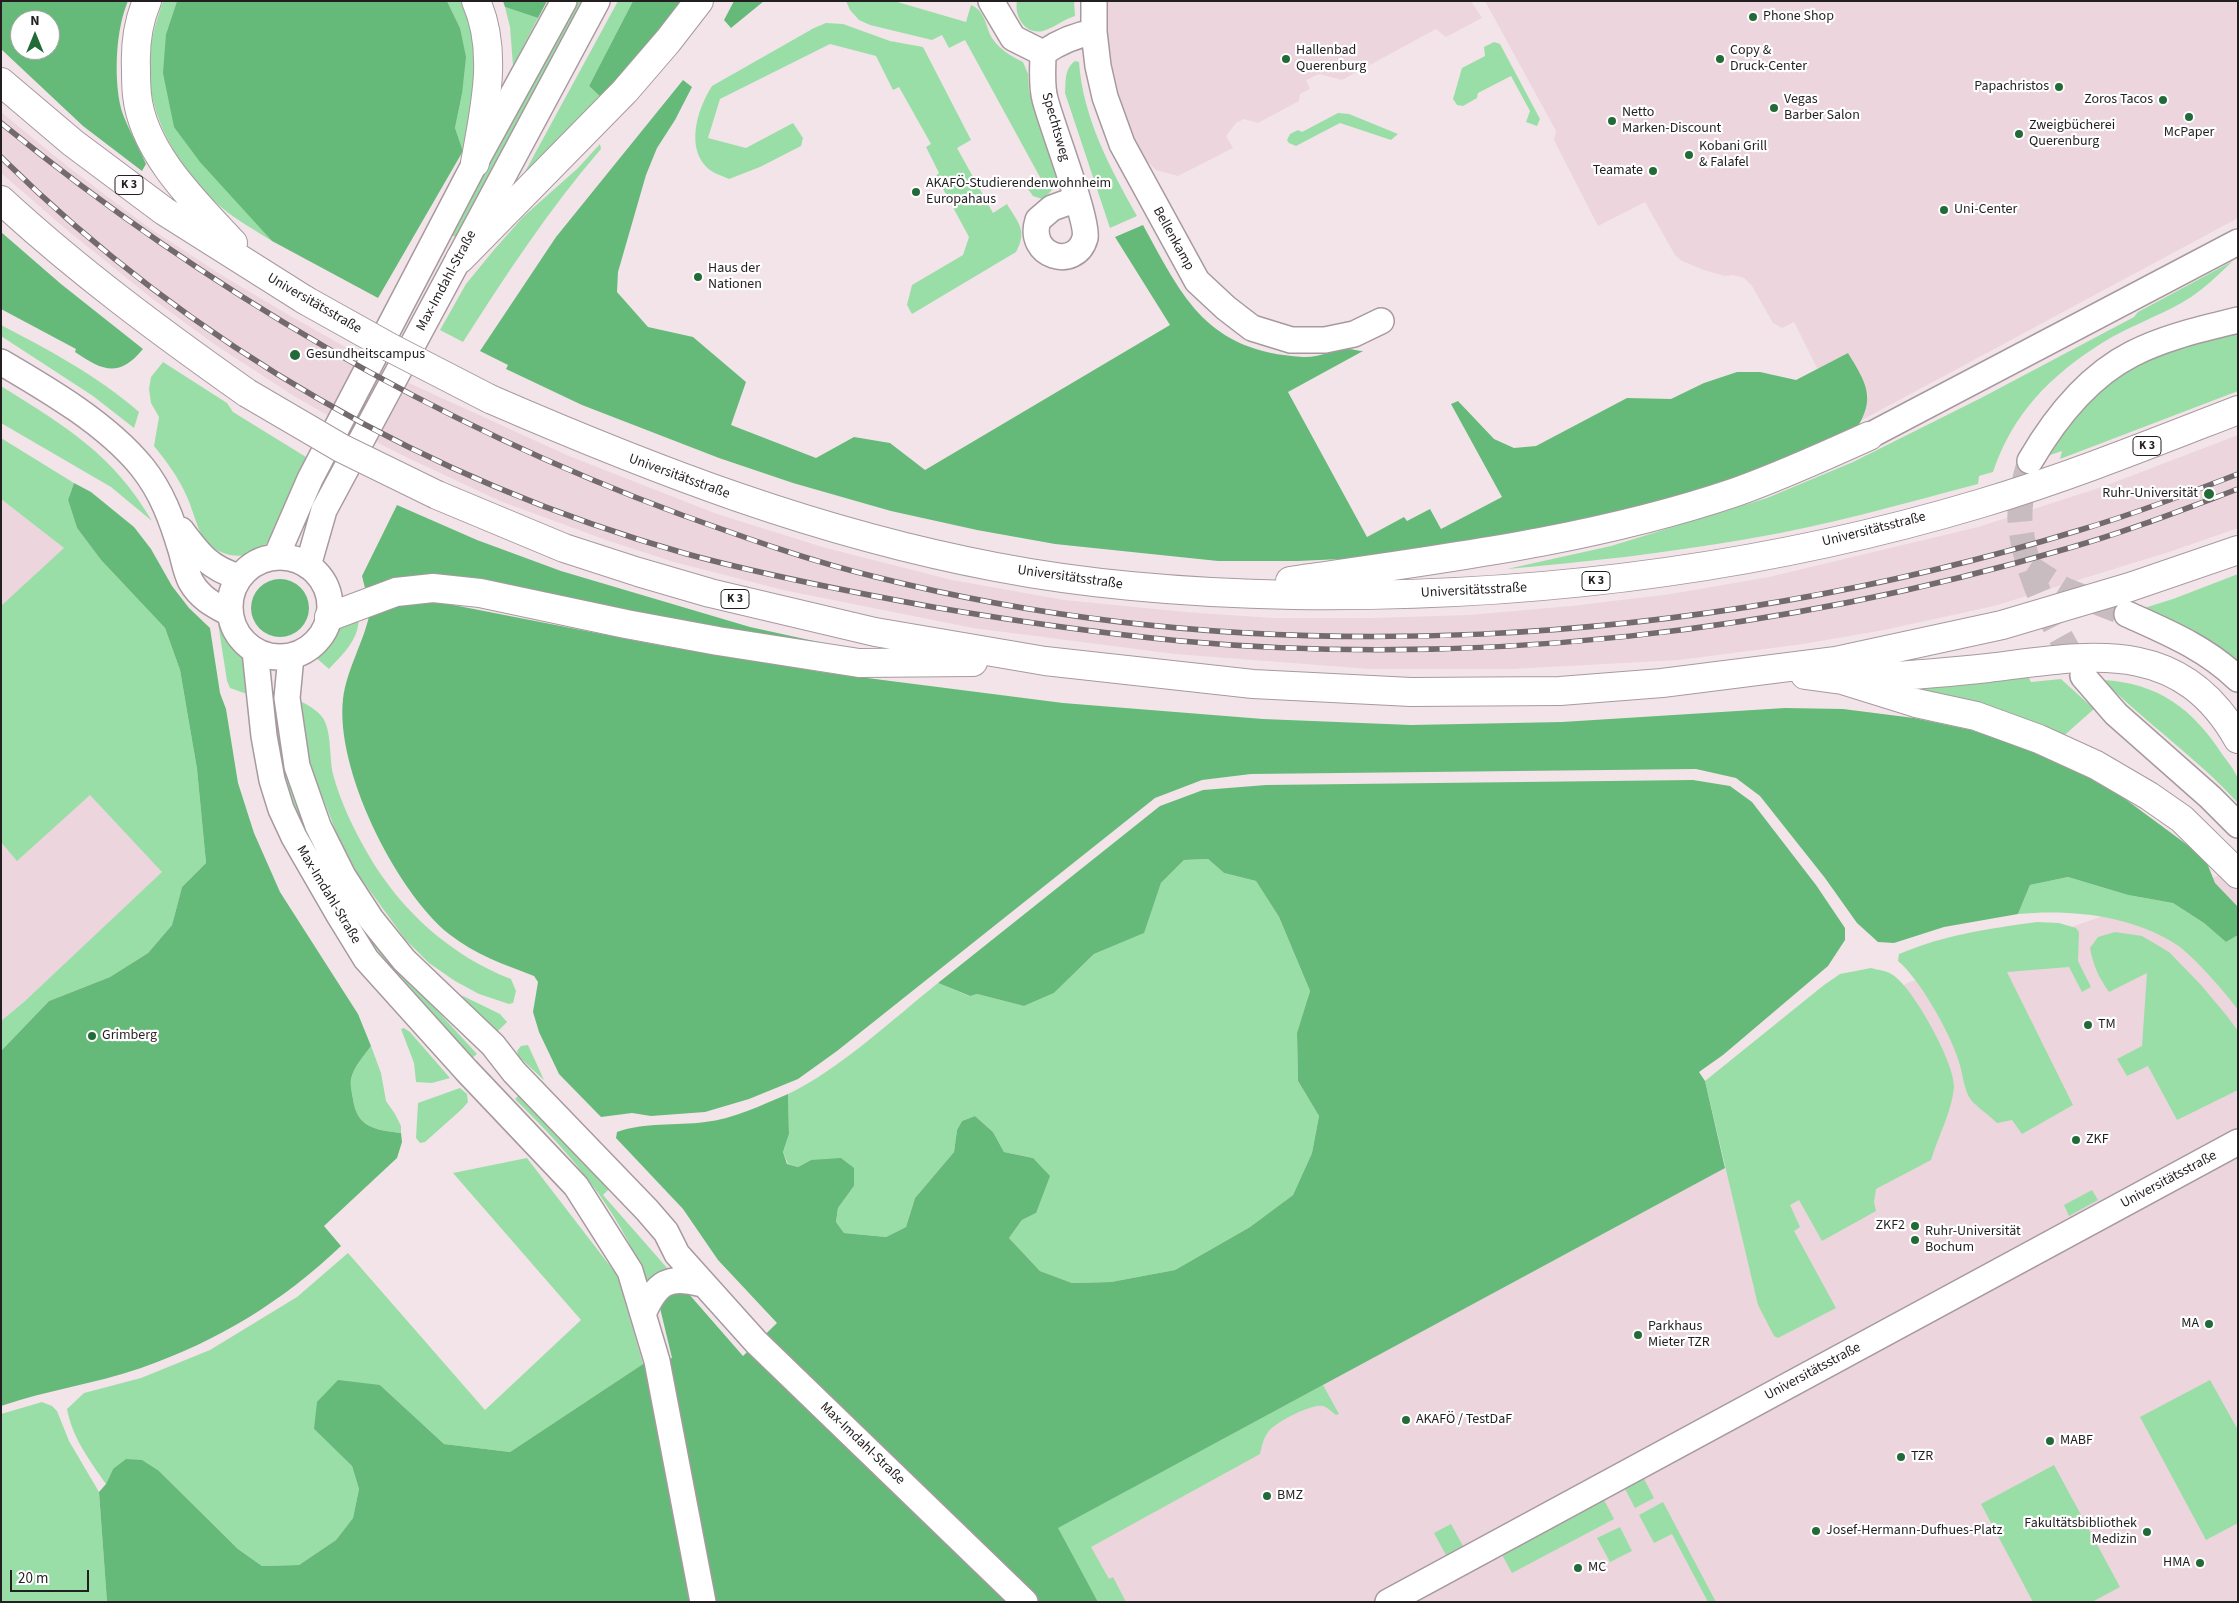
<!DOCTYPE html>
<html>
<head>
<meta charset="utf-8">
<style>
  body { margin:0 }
  #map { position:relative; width:2239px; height:1603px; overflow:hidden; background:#f3e4e9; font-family:"Source Sans 3",sans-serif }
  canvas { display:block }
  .frame { position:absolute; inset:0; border:2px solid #231e20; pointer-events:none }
  .north { position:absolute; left:10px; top:10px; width:50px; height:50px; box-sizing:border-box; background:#fff; border:1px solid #a7a5a6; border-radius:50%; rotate:0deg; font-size:14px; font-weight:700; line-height:20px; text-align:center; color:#231e20 }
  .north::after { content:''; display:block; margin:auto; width:18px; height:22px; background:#226a37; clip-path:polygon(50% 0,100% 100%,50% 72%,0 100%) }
  .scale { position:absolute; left:10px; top:1570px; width:79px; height:22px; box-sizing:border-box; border:2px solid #231e20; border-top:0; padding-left:6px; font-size:15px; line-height:18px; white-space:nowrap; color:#231e20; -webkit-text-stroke:4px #fff; paint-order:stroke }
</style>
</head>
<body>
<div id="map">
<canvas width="2239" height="1603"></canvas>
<div class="frame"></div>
<div class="north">N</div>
<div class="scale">20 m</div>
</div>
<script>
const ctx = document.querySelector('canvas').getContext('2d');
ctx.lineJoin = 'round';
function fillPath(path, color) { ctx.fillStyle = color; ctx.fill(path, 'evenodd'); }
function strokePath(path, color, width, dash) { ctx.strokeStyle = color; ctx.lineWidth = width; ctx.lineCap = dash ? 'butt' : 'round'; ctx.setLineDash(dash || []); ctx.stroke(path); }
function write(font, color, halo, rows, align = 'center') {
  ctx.font = font + ' "Source Sans 3",sans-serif'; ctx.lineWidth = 4.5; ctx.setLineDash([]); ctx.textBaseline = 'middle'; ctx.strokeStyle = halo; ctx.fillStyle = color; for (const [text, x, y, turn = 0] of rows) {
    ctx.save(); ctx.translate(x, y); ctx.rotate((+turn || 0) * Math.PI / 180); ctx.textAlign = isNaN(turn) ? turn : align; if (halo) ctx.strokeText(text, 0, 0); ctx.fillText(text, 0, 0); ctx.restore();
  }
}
fillPath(new Path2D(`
  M1106 1H1471L1482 18 1446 37 1436 29 1342 80 1319 74 1306 80 1310 89 1300 94 1299 101 1258 123 1244 119 1236 123 1226 136 1233 148 1178 176 1156 170 1139 153 1124 113 1113 72 1107 30Z
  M1485 1H2238V218L1862 420 1868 395 1848 353 1818 370 1794 322 1782 328 1773 323 1752 286 1744 278 1733 275 1725 276 1704 270 1682 261 1675 255 1645 202 1598 226 1554 140 1556 131Z
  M1 112 67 166 148 227 223 276 292 317 411 384 569 456 717 514 826 548 952 580 1064 600 1185 612 1273 618H1372L1469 615 1571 606 1671 594 1769 577 1978 527 2102 487 2238 435V528L2169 552 1994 606 1884 630 1803 644 1679 660 1512 669H1370L1175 654 973 628 783 590 674 562 606 540 500 501 404 456 353 430 294 396 214 344 154 300 67 230 1 173Z
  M1 499 64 548 168 867 25 1001 1 1021Z
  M2238 865V1602H1098L1057 1528 1724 1168 1772 1044 1910 982 2209 880Z`), '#ecd5dd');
fillPath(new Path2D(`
  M163 1H177L166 34 250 215 272 241C255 230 236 220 221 207 184 174 153 127 149 76 147 51 155 25 163 1Z
  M447 1H468L474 13 475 107 463 151 455 128 462 94 460 28Z
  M573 1H587L458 238 449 234Z
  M618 1H633L589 86 605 101 520 181Z
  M846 1H894L966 22 971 5C986 11 985 26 992 38 1000 50 1011 56 1023 62L1028 74 1029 91 1057 174C1056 186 1052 192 1042 199L1033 196 1028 189 1041 179 965 40 949 48 942 35 932 40 870 25 859 20 850 10Z
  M1017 1H1074L1075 16C1064 19 1054 28 1043 31 1025 35 1014 16 1017 1Z
  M505 7 538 18 513 66 510 27Z
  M826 23 843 24 890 41 923 47 971 140 957 148 993 213 1007 204C1018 223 1028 230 1016 252L912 314 907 305 912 285 963 255 969 237 936 176 939 173 926 147 931 144 899 87 893 90 876 56 830 44 720 99 708 138 746 148 793 123 803 138 801 146 760 167 729 179C720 175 709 172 703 163 687 141 699 106 712 86L814 28Z
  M1494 42 1500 44 1540 119 1537 126 1526 122 1530 111 1511 76 1478 93 1477 98 1463 106 1457 105 1453 99 1462 68 1485 56 1484 47Z
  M1075 61 1079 62C1083 118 1110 168 1137 216L1110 228 1065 93C1066 81 1064 69 1075 61Z
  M1338 113 1349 114 1398 134 1391 140 1340 123 1296 146 1289 143 1287 140 1290 134 1298 130 1302 132Z
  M600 144 601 149C549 209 506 275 463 342L440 330 466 284 493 251 523 217 578 168Z
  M2233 261C2218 275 2202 291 2183 302 2157 317 2127 327 2102 343 2050 376 2013 413 1993 472L1979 476 1978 484C1902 504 1825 526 1747 539 1667 553 1587 562 1507 569L1611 546 1767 498 1853 462 1981 398 2134 317 2138 312Z
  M1 325C49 350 98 376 139 412L134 428 93 396 1 336Z
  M2238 329V391L2060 459 2062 451 2044 457 2081 403 2138 362 2170 348Z
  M163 362 227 403 233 412 306 457C301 478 291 497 282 517 279 523 277 532 272 537 256 560 226 562 207 542 198 534 193 509 187 497 179 478 167 462 154 446L159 417 151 403 149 389 151 377Z
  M1 386C66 427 112 453 152 521L111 487 1 423Z
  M1 438 74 483 68 500 77 528 101 560 165 628 180 670 197 769 206 863 182 887 172 925 148 953 110 977 49 1001 1 1051V1021L25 1001 162 872 90 795 17 861 1 842V606L64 548 1 499Z
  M2238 574V663L2193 630 2141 609 2173 599Z
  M359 616C359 640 344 653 329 669L314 656 328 644 340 626Z
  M218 623 246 663 253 692 244 693 230 688 227 681Z
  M2028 676 2031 682 2061 679 2094 709 2059 740 1918 692 1917 687Z
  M2103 680C2158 683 2193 709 2222 754 2227 761 2236 771 2238 780 2239 787 2238 796 2238 803 2197 758 2146 723 2103 680Z
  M302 702C310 706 318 711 323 718 332 733 329 757 333 774 340 801 354 830 368 854 400 910 451 956 511 979L516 991 513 1003 509 1004 479 994 455 981 429 963 405 939 357 873 339 839 303 748 295 703Z
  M274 705 280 706 284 735 398 968 477 1054 472 1058 408 990 347 911 288 804 268 708Z
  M1208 859 1224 873 1256 881 1279 917 1310 991 1297 1034 1298 1081 1319 1116 1312 1153 1293 1195 1250 1227 1175 1270 1111 1282 1072 1283 1040 1271 1009 1238 1022 1220 1036 1213 1033 1158 1004 1152 993 1132 975 1116 962 1121 957 1130 954 1152 915 1198 906 1227 886 1237 844 1233 836 1222 838 1208 854 1186 811 1160 798 1167 788 1164 783 1152 789 1134 788 1094C839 1070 893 1019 938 983L969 996 977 994 1024 1006 1054 993 1094 954 1143 933 1161 883 1184 860Z
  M2068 877 2128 895 2173 903 2204 923 2226 942 2238 935V1010C2226 993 2191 953 2174 943 2130 915 2069 909 2018 914L2030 885Z
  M2037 922 2059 923 2076 928 2079 932 2078 961 2091 987 2082 992 2069 967 2007 972 2073 1105 2022 1134 2012 1120 1997 1123C1989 1115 1978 1108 1971 1100 1963 1089 1963 1072 1958 1059 1950 1033 1919 978 1898 961L1899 954C1947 934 1987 929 2037 922Z
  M2115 932 2142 936 2169 952 2201 985 2227 1016 2238 1031V1090L2177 1120 2148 1066 2127 1076 2117 1059 2142 1046 2147 973 2109 992C2099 978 2093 965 2090 948L2098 937Z
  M1871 968C1878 970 1888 971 1893 975 1913 988 1955 1063 1954 1087 1952 1111 1938 1137 1931 1160L1876 1189 1874 1202 1876 1211 1822 1241 1799 1200 1790 1205 1800 1227 1794 1231 1836 1308 1778 1338 1774 1336 1758 1305 1705 1081 1824 985 1840 974Z
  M461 995 500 1014 507 1022 496 1033Z
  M404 1028 410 1032 450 1078 432 1083 416 1082 414 1063 401 1029Z
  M528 1045 544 1080 518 1056 517 1051 521 1046Z
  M371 1046 381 1073 386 1101 395 1114 401 1126V1133C376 1130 357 1128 353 1099 352 1093 350 1085 351 1079 354 1066 364 1056 371 1046Z
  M460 1088 467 1094 468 1102 462 1109 425 1142 420 1143 416 1138 418 1103Z
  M519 1095 609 1189 603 1195 668 1269 655 1274 650 1280H646C616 1205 571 1155 515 1099Z
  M527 1158 617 1275 643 1364 510 1452 444 1444 380 1385 314 1429 352 1466 359 1489 353 1518 336 1540 299 1565 262 1566 238 1549 159 1471 113 1469 106 1484C90 1461 72 1437 67 1409L84 1393 141 1378 210 1350 297 1297 348 1253 485 1410 581 1320 453 1173Z
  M2092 1190 2098 1200 2069 1216 2064 1205Z
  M2210 1380 2238 1430V1523L2206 1540 2140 1417Z
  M1323 1385 1339 1414 1336 1415C1332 1412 1327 1407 1323 1406 1312 1403 1274 1423 1268 1432 1263 1439 1262 1446 1260 1454L1091 1547 1109 1579 1113 1577 1126 1602H1098L1057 1528Z
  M42 1402 52 1406 57 1411 69 1441 99 1492 107 1602H1V1414Z
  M2054 1465 2120 1587 2092 1602H2033L1981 1504Z
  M1643 1477 1654 1498 1635 1508 1624 1487Z
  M1603 1498 1614 1519 1512 1573 1501 1553Z
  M1663 1502 1716 1602H1708L1672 1534 1654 1543 1639 1515Z
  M1451 1524 1463 1546 1446 1555 1434 1533Z
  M1620 1527 1632 1551 1610 1562 1597 1538Z`), '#9adea7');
fillPath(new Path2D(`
  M1 1H128C116 29 114 74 120 104 123 120 139 147 146 164L142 171 83 126 1 49ZM20 20H50V50H20Z
  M177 1H447L460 28 466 57 462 94 455 128 463 151 378 298 272 241 200 162 174 127 163 73 166 34Z
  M503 1H547L538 18 505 7Z
  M633 1H689L605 101 589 86Z
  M734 1H764L731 28 724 20Z
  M683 80 692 87 675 120 657 148 646 175 618 272 617 292 648 327 693 337 746 382 731 425 816 458 854 437 890 443 925 470 1170 325 1115 237 1143 225C1184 300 1207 351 1303 357 1318 358 1332 350 1348 349 1353 349 1358 351 1363 351L1288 392 1367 537 1404 517 1407 521 1430 509 1441 529 1502 497 1451 404 1458 401 1494 439 1514 448 1536 446 1627 398 1671 399 1704 383 1737 372H1760L1796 380 1848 353C1866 383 1877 398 1855 431L1710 489 1566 530 1363 558 1298 561H1218L1055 544 977 530 891 511 793 483 719 458 582 405 506 369 508 365 480 351 556 237Z
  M1 232 61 284 143 349C119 378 103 371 75 352L76 349 1 309Z
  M74 483 91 492 134 527 151 549 172 586 189 608 210 628 220 693 226 709 238 783 254 833 280 892 358 1014 371 1046C364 1056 354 1066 351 1079 350 1085 352 1093 353 1099 357 1128 376 1130 401 1133L402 1142 397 1158 324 1226 341 1246C282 1302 218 1341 141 1368 95 1384 47 1390 1 1406V1051L49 1001 110 977 148 953 172 925 182 887 206 863 197 769 180 670 165 628 101 560 77 528 68 500Z
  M397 505 477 540 561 571 750 627 864 652 397 580 365 588 362 576Z
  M251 608a29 29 0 1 1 58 0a29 29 0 1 1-58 0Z
  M415 602 443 603 658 645 828 673 1063 703 1263 719 1411 725 1562 722 1785 708 1843 709 1914 718 1971 730 2035 751 2086 774 2117 793 2205 858 2215 883 2238 907V935L2226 942 2204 923 2173 903 2128 895 2068 877 2030 885 2018 914 1944 927 1894 943 1878 942 1857 923 1825 878 1760 796 1736 778 1696 769 1251 774 1202 780 1155 798 837 1051 798 1079 749 1099 705 1112 651 1116 632 1113 601 1117 559 1074 539 1032 533 1012 538 982 534 976C505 965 474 954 449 934 395 890 335 769 343 699 347 668 364 642 370 612Z
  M1693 780 1730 786 1752 802 1816 885 1845 928V940L1828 966 1723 1055 1699 1072 1705 1081 1725 1168 1058 1528 1098 1602H107L99 1492 106 1484 113 1469 126 1459 142 1460 159 1471 238 1549 262 1566 299 1565 336 1540 353 1518 359 1489 352 1466 314 1429 317 1402 338 1380 380 1385 444 1444 510 1452 643 1364 672 1358 660 1308 663 1301 671 1293H688L743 1356 777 1323 718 1260 683 1209 616 1138 617 1132C645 1122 675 1126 705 1122 733 1119 762 1105 788 1094L789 1134 783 1152 787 1164 798 1167 811 1160 841 1158 854 1168V1186L838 1208 836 1222 844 1233 886 1237 906 1227 915 1198 954 1152 957 1130 962 1121 975 1116 993 1132 1004 1152 1033 1158 1050 1176 1036 1213 1022 1220 1009 1238 1040 1271 1072 1283 1111 1282 1175 1270 1250 1227 1293 1195 1312 1153 1319 1116 1298 1081 1297 1033 1310 991 1279 917 1256 881 1224 873 1208 859 1184 860 1161 883 1144 933 1094 954 1054 993 1024 1006 977 994 970 996 938 983 1160 806 1203 790 1266 785Z`), '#66ba79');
strokePath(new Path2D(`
  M2030 461C2024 479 2019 502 2020 521 2025 577 2054 627 2082 674
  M2029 567 2065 590 2127 614`), '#c9bcc1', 25, [25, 12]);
const minor = new Path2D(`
  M991 1 1013 38 1043 53C1043 68 1041 85 1045 99 1051 124 1089 221 1085 238 1076 271 1026 257 1038 220L1052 208 1077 199
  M1094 1V32L1098 66 1105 97 1122 144 1197 281 1226 308 1252 328 1291 340H1325L1354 334 1381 321
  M1043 53C1059 42 1075 35 1094 32
  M1 362C49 390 107 424 142 467 162 492 172 520 181 550 184 560 186 573 191 582 200 598 214 605 229 613
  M1869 436 2238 242
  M2030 461C2055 418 2087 377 2132 354 2165 337 2202 329 2238 320
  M181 530C199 554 209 568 239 577
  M276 557 310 479 475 163 564 1
  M230 607a50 50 0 1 1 100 0a50 50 0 1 1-100 0Z
  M308 566 324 510 597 1
  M2127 614C2167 632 2206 648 2238 679
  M255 651 264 736 272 780 281 809 294 837 339 915 366 959 466 1070 576 1186 630 1271 657 1361 703 1602
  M291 656 287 698 297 766 318 826 343 876 371 919 404 960 493 1045 514 1072 647 1210 666 1232 677 1254 756 1342 1025 1602
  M2083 676 2116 714 2210 797 2238 825
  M643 1314C657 1282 668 1275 702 1284
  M1388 1602 2238 1142`);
const highway = new Path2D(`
  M147 1C138 22 135 46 136 69 136 77 136 86 137 95 143 153 196 203 233 243
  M1 82 73 143 164 211 305 300
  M475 163C484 111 499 52 476 1
  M1 200C78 271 162 333 247 393
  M460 259 625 91 668 41 699 1
  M490 399C656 471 817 533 996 567 1094 586 1194 593 1293 595 1526 598 1759 570 1982 503 2069 477 2153 443 2238 410
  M437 495 564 548 638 572 710 593 875 632 1045 661 1253 684 1411 692 1560 691 1662 683 1836 661 2002 625 2130 587 2238 550
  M1290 581C1440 559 1592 541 1736 492 1781 476 1825 456 1869 436
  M329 617 396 592 433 588 480 593 626 624 718 641 859 663 973 662
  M1805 675 1842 680 1916 703 1976 716 2039 739 2096 765 2149 796 2182 819 2238 874
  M1856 679C1900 676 1944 673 1988 668 2087 656 2179 635 2238 739`);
strokePath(minor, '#a79a9e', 28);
strokePath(highway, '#a79a9e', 30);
strokePath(minor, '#fff', 25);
strokePath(highway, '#fff', 28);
const rail = new Path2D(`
  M1 123C205 289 435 424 682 515 746 538 810 561 876 577 1264 675 1699 647 2080 530 2134 514 2186 494 2238 474
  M1 157C192 346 429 481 687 554 768 576 851 592 933 607 1015 621 1098 633 1181 641 1478 668 1783 632 2069 548 2126 532 2182 510 2238 489`);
strokePath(rail, '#726a6d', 5.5);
strokePath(rail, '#fff', 4, [11]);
const highwayBridge = new Path2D(`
  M305 300 391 348 490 399
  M247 393 341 448 437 495`);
strokePath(highwayBridge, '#a79a9e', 30, []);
strokePath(highwayBridge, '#fff', 28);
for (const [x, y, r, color] of [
  [1753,17,5,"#226a37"],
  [1286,59,5,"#226a37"],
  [1720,59,5,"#226a37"],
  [2059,87,5,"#226a37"],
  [2163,100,5,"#226a37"],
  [1774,108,5,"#226a37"],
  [2189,117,5,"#226a37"],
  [1612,121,5,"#226a37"],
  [2019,134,5,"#226a37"],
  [1689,155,5,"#226a37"],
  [1653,171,5,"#226a37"],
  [916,192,5,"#226a37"],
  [1944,210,5,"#226a37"],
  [698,277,5,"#226a37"],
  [295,355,6,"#226a37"],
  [2209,494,6,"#226a37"],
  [2088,1025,5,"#226a37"],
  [92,1036,5,"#226a37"],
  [2076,1140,5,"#226a37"],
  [1915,1226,5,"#226a37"],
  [1915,1240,5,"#226a37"],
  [2209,1324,5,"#226a37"],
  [1638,1335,5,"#226a37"],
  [1406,1420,5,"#226a37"],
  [2050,1441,5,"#226a37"],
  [1901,1457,5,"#226a37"],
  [1267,1496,5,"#226a37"],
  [1816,1531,5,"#226a37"],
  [2147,1532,5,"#226a37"],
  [2200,1563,5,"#226a37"],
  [1578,1568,5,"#226a37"]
]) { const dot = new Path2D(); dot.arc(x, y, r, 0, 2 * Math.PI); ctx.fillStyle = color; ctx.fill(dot); strokePath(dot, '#fff', 2); }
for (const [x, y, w] of [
  [129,185,28],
  [2147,446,28],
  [1596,581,28],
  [735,599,28]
]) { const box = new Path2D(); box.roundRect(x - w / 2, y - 9.5, w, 19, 4); ctx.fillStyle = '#fff'; ctx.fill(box); strokePath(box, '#231e20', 1); }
write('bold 12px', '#231e20', null, [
  ["K 3",129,185],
  ["K 3",2147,446],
  ["K 3",1596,581],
  ["K 3",735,599]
]);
write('14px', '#231e20', '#fff', [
  ["Phone Shop",1763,17],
  ["Hallenbad",1296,51],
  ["Querenburg",1296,67],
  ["Copy &",1730,51],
  ["Druck-Center",1730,67],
  ["Papachristos",2049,87,"right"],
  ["Vegas",1784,100],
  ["Barber Salon",1784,116],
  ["Zoros Tacos",2153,100,"right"],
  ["Netto",1622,113],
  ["Marken-Discount",1622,129],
  ["Zweigbücherei",2029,126],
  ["Querenburg",2029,142],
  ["McPaper",2189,133,"center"],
  ["Kobani Grill",1699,147],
  ["& Falafel",1699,163],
  ["Teamate",1643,171,"right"],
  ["AKAFÖ-Studierendenwohnheim",926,184],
  ["Europahaus",926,200],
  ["Uni-Center",1954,210],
  ["Haus der",708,269],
  ["Nationen",708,285],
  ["Gesundheitscampus",306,355],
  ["Ruhr-Universität",2198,494,"right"],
  ["TM",2098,1025],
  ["Grimberg",102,1036],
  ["ZKF",2086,1140],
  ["ZKF2",1905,1226,"right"],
  ["Ruhr-Universität",1925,1232],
  ["Bochum",1925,1248],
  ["MA",2199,1324,"right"],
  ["Parkhaus",1648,1327],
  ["Mieter TZR",1648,1343],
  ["AKAFÖ / TestDaF",1416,1420],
  ["MABF",2060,1441],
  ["TZR",1911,1457],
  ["BMZ",1277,1496],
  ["Fakultätsbibliothek",2137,1524,"right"],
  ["Medizin",2137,1540,"right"],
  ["Josef-Hermann-Dufhues-Platz",1826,1531],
  ["HMA",2190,1563,"right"],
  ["MC",1588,1568]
], 'left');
write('14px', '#231e20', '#fff', [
  ["Spechtsweg",1055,127,74],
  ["Bellenkamp",1173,239,61],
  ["Max-Imdahl-Straße",447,281,-62],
  ["Universitätsstraße",314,304,30],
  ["Universitätsstraße",679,477,20],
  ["Universitätsstraße",1874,530,-14],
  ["Universitätsstraße",1070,578,8],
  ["Universitätsstraße",1474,591,-3],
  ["Max-Imdahl-Straße",328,895,59],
  ["Universitätsstraße",2169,1180,-28],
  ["Universitätsstraße",1813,1372,-28],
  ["Max-Imdahl-Straße",862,1444,44]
]);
</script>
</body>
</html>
